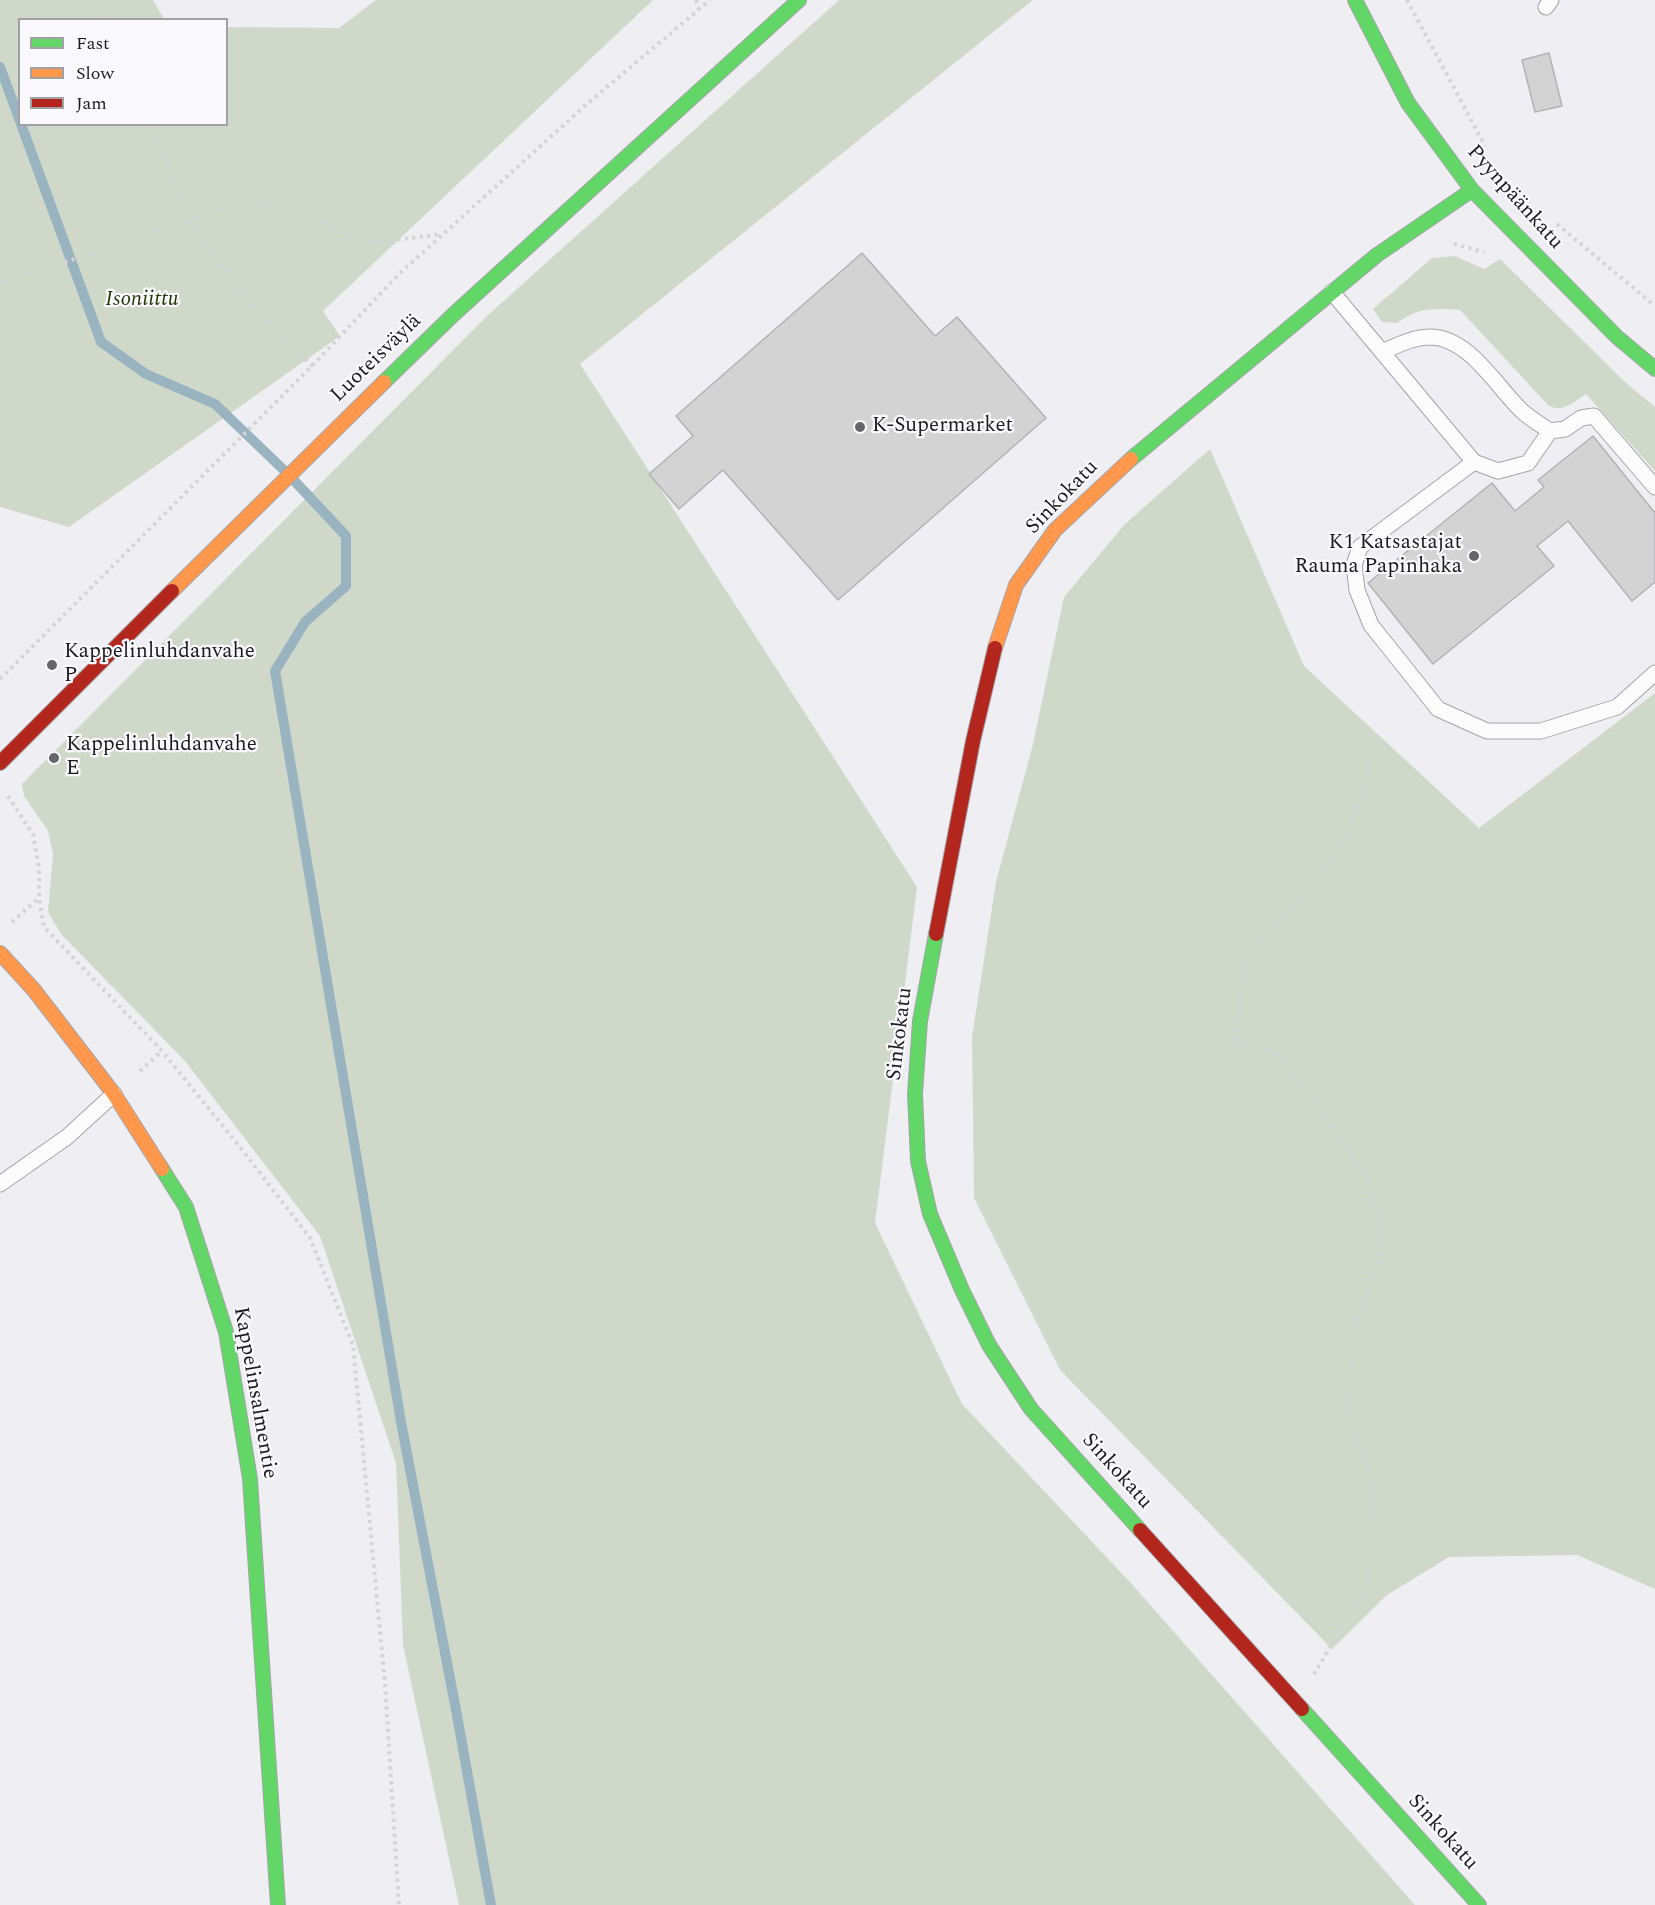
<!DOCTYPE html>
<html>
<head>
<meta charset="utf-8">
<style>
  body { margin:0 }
  #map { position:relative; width:1655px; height:1905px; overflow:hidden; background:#eeeef3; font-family:Spectral,serif }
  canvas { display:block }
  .legend { position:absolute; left:18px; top:18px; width:210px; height:108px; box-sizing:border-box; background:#fafafe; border:2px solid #a1a1a4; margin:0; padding:8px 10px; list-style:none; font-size:18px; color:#1c1b1e }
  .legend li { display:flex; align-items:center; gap:12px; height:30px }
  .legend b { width:30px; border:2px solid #a1a1a4 }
</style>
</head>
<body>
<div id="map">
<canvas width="1655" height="1905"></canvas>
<ul class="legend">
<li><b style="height:8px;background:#63d668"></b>Fast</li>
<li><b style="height:8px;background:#ff974d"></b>Slow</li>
<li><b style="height:8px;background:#b3261e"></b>Jam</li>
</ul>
</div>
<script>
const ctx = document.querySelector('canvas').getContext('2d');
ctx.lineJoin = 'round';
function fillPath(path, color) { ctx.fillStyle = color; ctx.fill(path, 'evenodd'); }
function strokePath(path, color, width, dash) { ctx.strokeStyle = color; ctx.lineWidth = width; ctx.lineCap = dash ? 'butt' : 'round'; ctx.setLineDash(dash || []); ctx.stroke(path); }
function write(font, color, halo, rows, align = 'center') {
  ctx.font = font + ' Spectral,serif'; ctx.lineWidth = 4.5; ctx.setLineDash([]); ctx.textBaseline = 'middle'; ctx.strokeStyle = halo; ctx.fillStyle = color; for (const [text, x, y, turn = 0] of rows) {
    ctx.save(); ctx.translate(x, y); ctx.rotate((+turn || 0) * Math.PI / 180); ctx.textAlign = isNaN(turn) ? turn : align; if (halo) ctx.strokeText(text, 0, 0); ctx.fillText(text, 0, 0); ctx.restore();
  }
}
fillPath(new Path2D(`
  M0 0H153L164 19 20 20V124H226L227 27 339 28 376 0H653L323 311 340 336 69 527 0 507Z
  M839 0H1033L580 364 917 887 875 1223 962 1404 1129 1581 1415 1905H459L403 1645 396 1463 320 1236 185 1061 61 934 48 912 53 854 48 831 24 796 22 784 488 315Z
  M1455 256 1484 269 1500 259 1626 383 1655 407V471L1586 394C1575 401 1562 414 1548 405L1460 310C1434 308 1418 307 1397 323L1382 322 1373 309 1432 258Z
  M1210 449 1304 666 1479 828 1655 693V1589L1577 1555 1449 1557 1387 1595 1332 1649 1060 1370 974 1198 972 1037 996 882 1033 744 1064 597 1124 525Z`), '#d0d9c9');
strokePath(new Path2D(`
  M0 67 20 121
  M21 124 101 342 146 374 215 404 288 474 346 536V586L305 622 275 671 401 1422 456 1710 491 1905`), '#99b3c1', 10);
const building = new Path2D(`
  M1549 53 1562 106 1535 112 1522 60Z
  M862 253 935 336 957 317 1046 418 838 600 723 470 679 509 649 474 693 436 676 416Z
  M1593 436 1655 513V582L1632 601 1568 521 1537 546 1554 566 1433 664 1368 583 1492 483 1515 511 1544 487 1538 480Z`);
fillPath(building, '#d4d3d4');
strokePath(building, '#b3b3b4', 1.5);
const lane = new Path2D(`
  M1546 7 1551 0
  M1332 292 1474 462 1498 471 1528 463 1550 431
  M1382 352C1398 345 1413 337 1431 337 1470 338 1497 388 1523 412 1531 419 1541 425 1550 431L1565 429 1581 418 1594 416 1655 487
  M1474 462 1360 547 1354 565 1357 590 1371 625 1438 709 1487 731H1541L1617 707 1655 673
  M0 1184 67 1137 114 1094`);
const fast = new Path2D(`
  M1355 0 1408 103 1472 190 1617 337 1655 369
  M384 382 454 314 799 0
  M1131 459 1377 255 1472 190
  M936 934 920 1021 915 1094 918 1161 930 1214 962 1290 989 1345 1031 1409 1140 1530
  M162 1169 186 1207 226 1332 250 1479 278 1905
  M1302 1709 1479 1905`);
const slow = new Path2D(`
  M172 591 384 382
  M995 648 1016 585 1055 530 1131 459
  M0 953 34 990 114 1094 162 1169`);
const jam = new Path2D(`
  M0 763 172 591
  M936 934 973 741 995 648
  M1140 1530 1302 1709`);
strokePath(lane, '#a5a5a9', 17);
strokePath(fast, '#a5a5a9', 16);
strokePath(slow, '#a5a5a9', 16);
strokePath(jam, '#a5a5a9', 16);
strokePath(new Path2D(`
  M101 0 109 20
  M696 0 699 10
  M1407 0 1485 146
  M151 124 189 220 237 287 312 366
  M1557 224 1655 306
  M1454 244 1484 252
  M0 282 91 254 246 200 285 208 327 223 364 244 442 234
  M0 679 312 366 399 274 587 104 710 0
  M8 796 33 834 39 868V898L44 927 162 1051 243 1151 310 1238 353 1345 385 1684 399 1905
  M12 922 39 898
  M140 1071 162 1051
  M1314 1674 1369 1582 1373 1482 1347 1411 1356 1323 1378 1263 1381 1222 1367 1177 1276 1051 1233 1044 1248 956 1297 902 1343 846 1367 782 1371 728`), '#d4d4d5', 4, [3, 4.5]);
strokePath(lane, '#fcfcfd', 15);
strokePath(fast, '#63d668', 14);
strokePath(slow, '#ff974d', 14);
strokePath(jam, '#b3261e', 14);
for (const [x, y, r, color] of [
  [860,427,6,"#666569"],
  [1474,556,6,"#666569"],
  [52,665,6,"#666569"],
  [54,758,6,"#666569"]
]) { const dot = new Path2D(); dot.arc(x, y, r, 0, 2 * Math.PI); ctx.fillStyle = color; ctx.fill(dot); strokePath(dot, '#fafafe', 2); }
write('21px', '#1c1b1e', '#fafafe', [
  ["Pyynpäänkatu",1514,198,48],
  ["Luoteisväylä",377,359,-44],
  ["Sinkokatu",1063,498,-46],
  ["Sinkokatu",901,1034,-83],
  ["Kappelinsalmentie",254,1393,80],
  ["Sinkokatu",1116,1472,48],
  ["Sinkokatu",1442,1833,48]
]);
write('italic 21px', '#233701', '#fafafe', [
  ["Isoniittu",142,301]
]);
write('21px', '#1c1b1e', '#fafafe', [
  ["K-Supermarket",872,427],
  ["K1 Katsastajat",1462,544,"right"],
  ["Rauma Papinhaka",1462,568,"right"],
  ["Kappelinluhdanvahe",64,653],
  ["P",64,677],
  ["Kappelinluhdanvahe",66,746],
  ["E",66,770]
], 'left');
</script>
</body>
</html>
